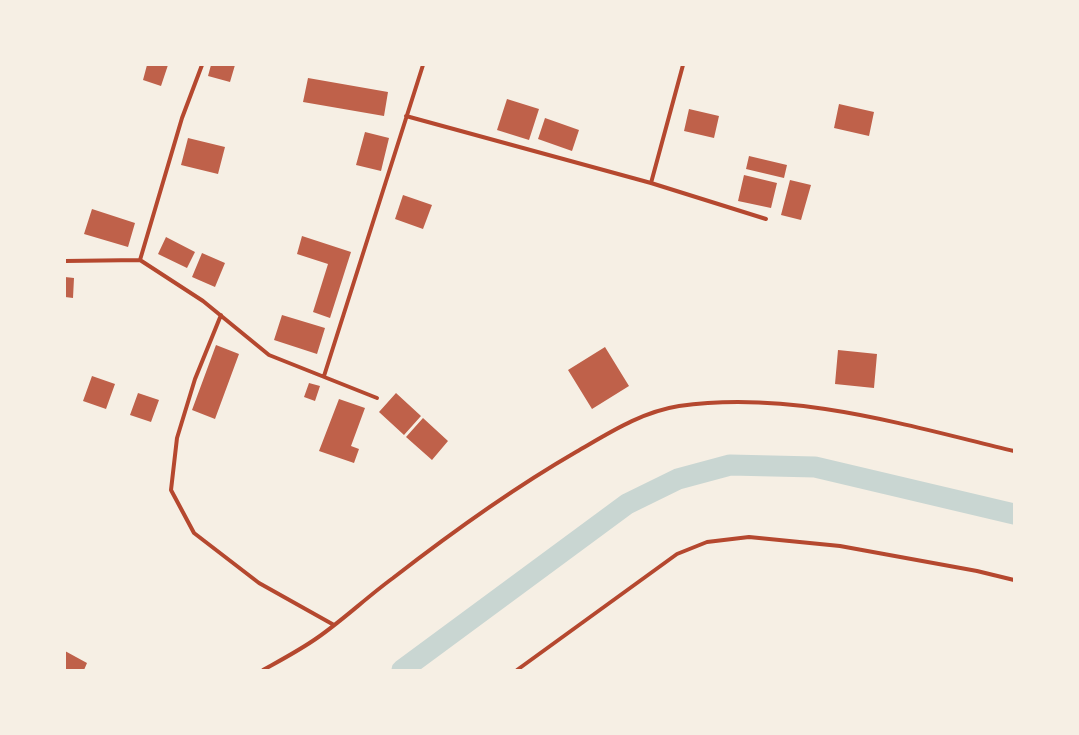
<!DOCTYPE html>
<html>
<head>
<meta charset="utf-8">
<style>
  body { margin:0 }
  #map { position:relative; width:1079px; height:735px; overflow:hidden; background:#f6efe4; font-family:Merriweather,serif }
  canvas { display:block }
  .frame { position:absolute; inset:0; border:66px solid #f6efe4; pointer-events:none }
</style>
</head>
<body>
<div id="map">
<canvas width="1079" height="735"></canvas>
<div class="frame"></div>
</div>
<script>
const ctx = document.querySelector('canvas').getContext('2d');
ctx.lineJoin = 'round';
function strokePath(path, color, width, dash) { ctx.strokeStyle = color; ctx.lineWidth = width; ctx.lineCap = dash ? 'butt' : 'round'; ctx.setLineDash(dash || []); ctx.stroke(path); }
function fillPath(path, color) { ctx.fillStyle = color; ctx.fill(path, 'evenodd'); }
strokePath(new Path2D(`
  M402 670 627 504 678 479 730 465 815 467 1014 514`), '#c9d6d2', 21);
fillPath(new Path2D(`
  M147 65H168L161 86 143 80Z
  M211 65H235L230 82 208 76Z
  M308 78 388 92 384 116 303 102Z
  M507 99 539 109 529 140 497 130Z
  M839 104 874 112 869 136 834 128Z
  M689 109 719 116 714 138 684 131Z
  M545 118 579 130 572 151 538 139Z
  M365 132 389 138 381 171 356 165Z
  M188 138 225 147 218 174 181 165Z
  M749 156 787 165 784 178 746 169Z
  M744 175 777 183 771 208 738 201Z
  M790 180 811 185 801 220 781 215Z
  M403 195 432 205 423 229 395 219Z
  M92 209 135 223 128 247 84 234Z
  M302 236 351 252 330 318 313 312 328 264 297 254Z
  M166 237 195 252 187 268 158 254Z
  M202 253 225 263 215 287 192 277Z
  M65 277 74 278 73 298 65 297Z
  M282 315 325 328 317 354 274 340Z
  M216 345 239 354 215 419 192 410Z
  M605 347 629 386 592 409 568 370Z
  M838 350 877 354 874 388 835 384Z
  M92 376 115 384 106 409 83 401Z
  M309 383 320 386 315 401 304 397Z
  M138 393 159 400 151 422 130 415Z
  M396 393 421 416 404 435 379 412Z
  M339 399 365 408 351 446 359 449 354 463 319 451Z
  M423 418 448 441 432 460 406 437Z
  M65 651 87 663 84 670 65 669Z`), '#bf614a');
strokePath(new Path2D(`
  M202 65 182 118 140 260 203 301 269 355 377 398
  M406 116 651 183 683 65
  M651 183 766 219
  M65 261 140 260
  M221 315 195 379 177 438 171 490 194 533 259 583 334 625
  M324 376 423 65
  M263 670C281 660 300 650 317 638 343 620 367 597 393 578 451 533 512 489 576 452 609 433 641 412 679 406 792 390 905 425 1014 451
  M517 670 677 554 707 542 749 537 840 546 977 571 1014 580`), '#b5482f', 4);
</script>
</body>
</html>
